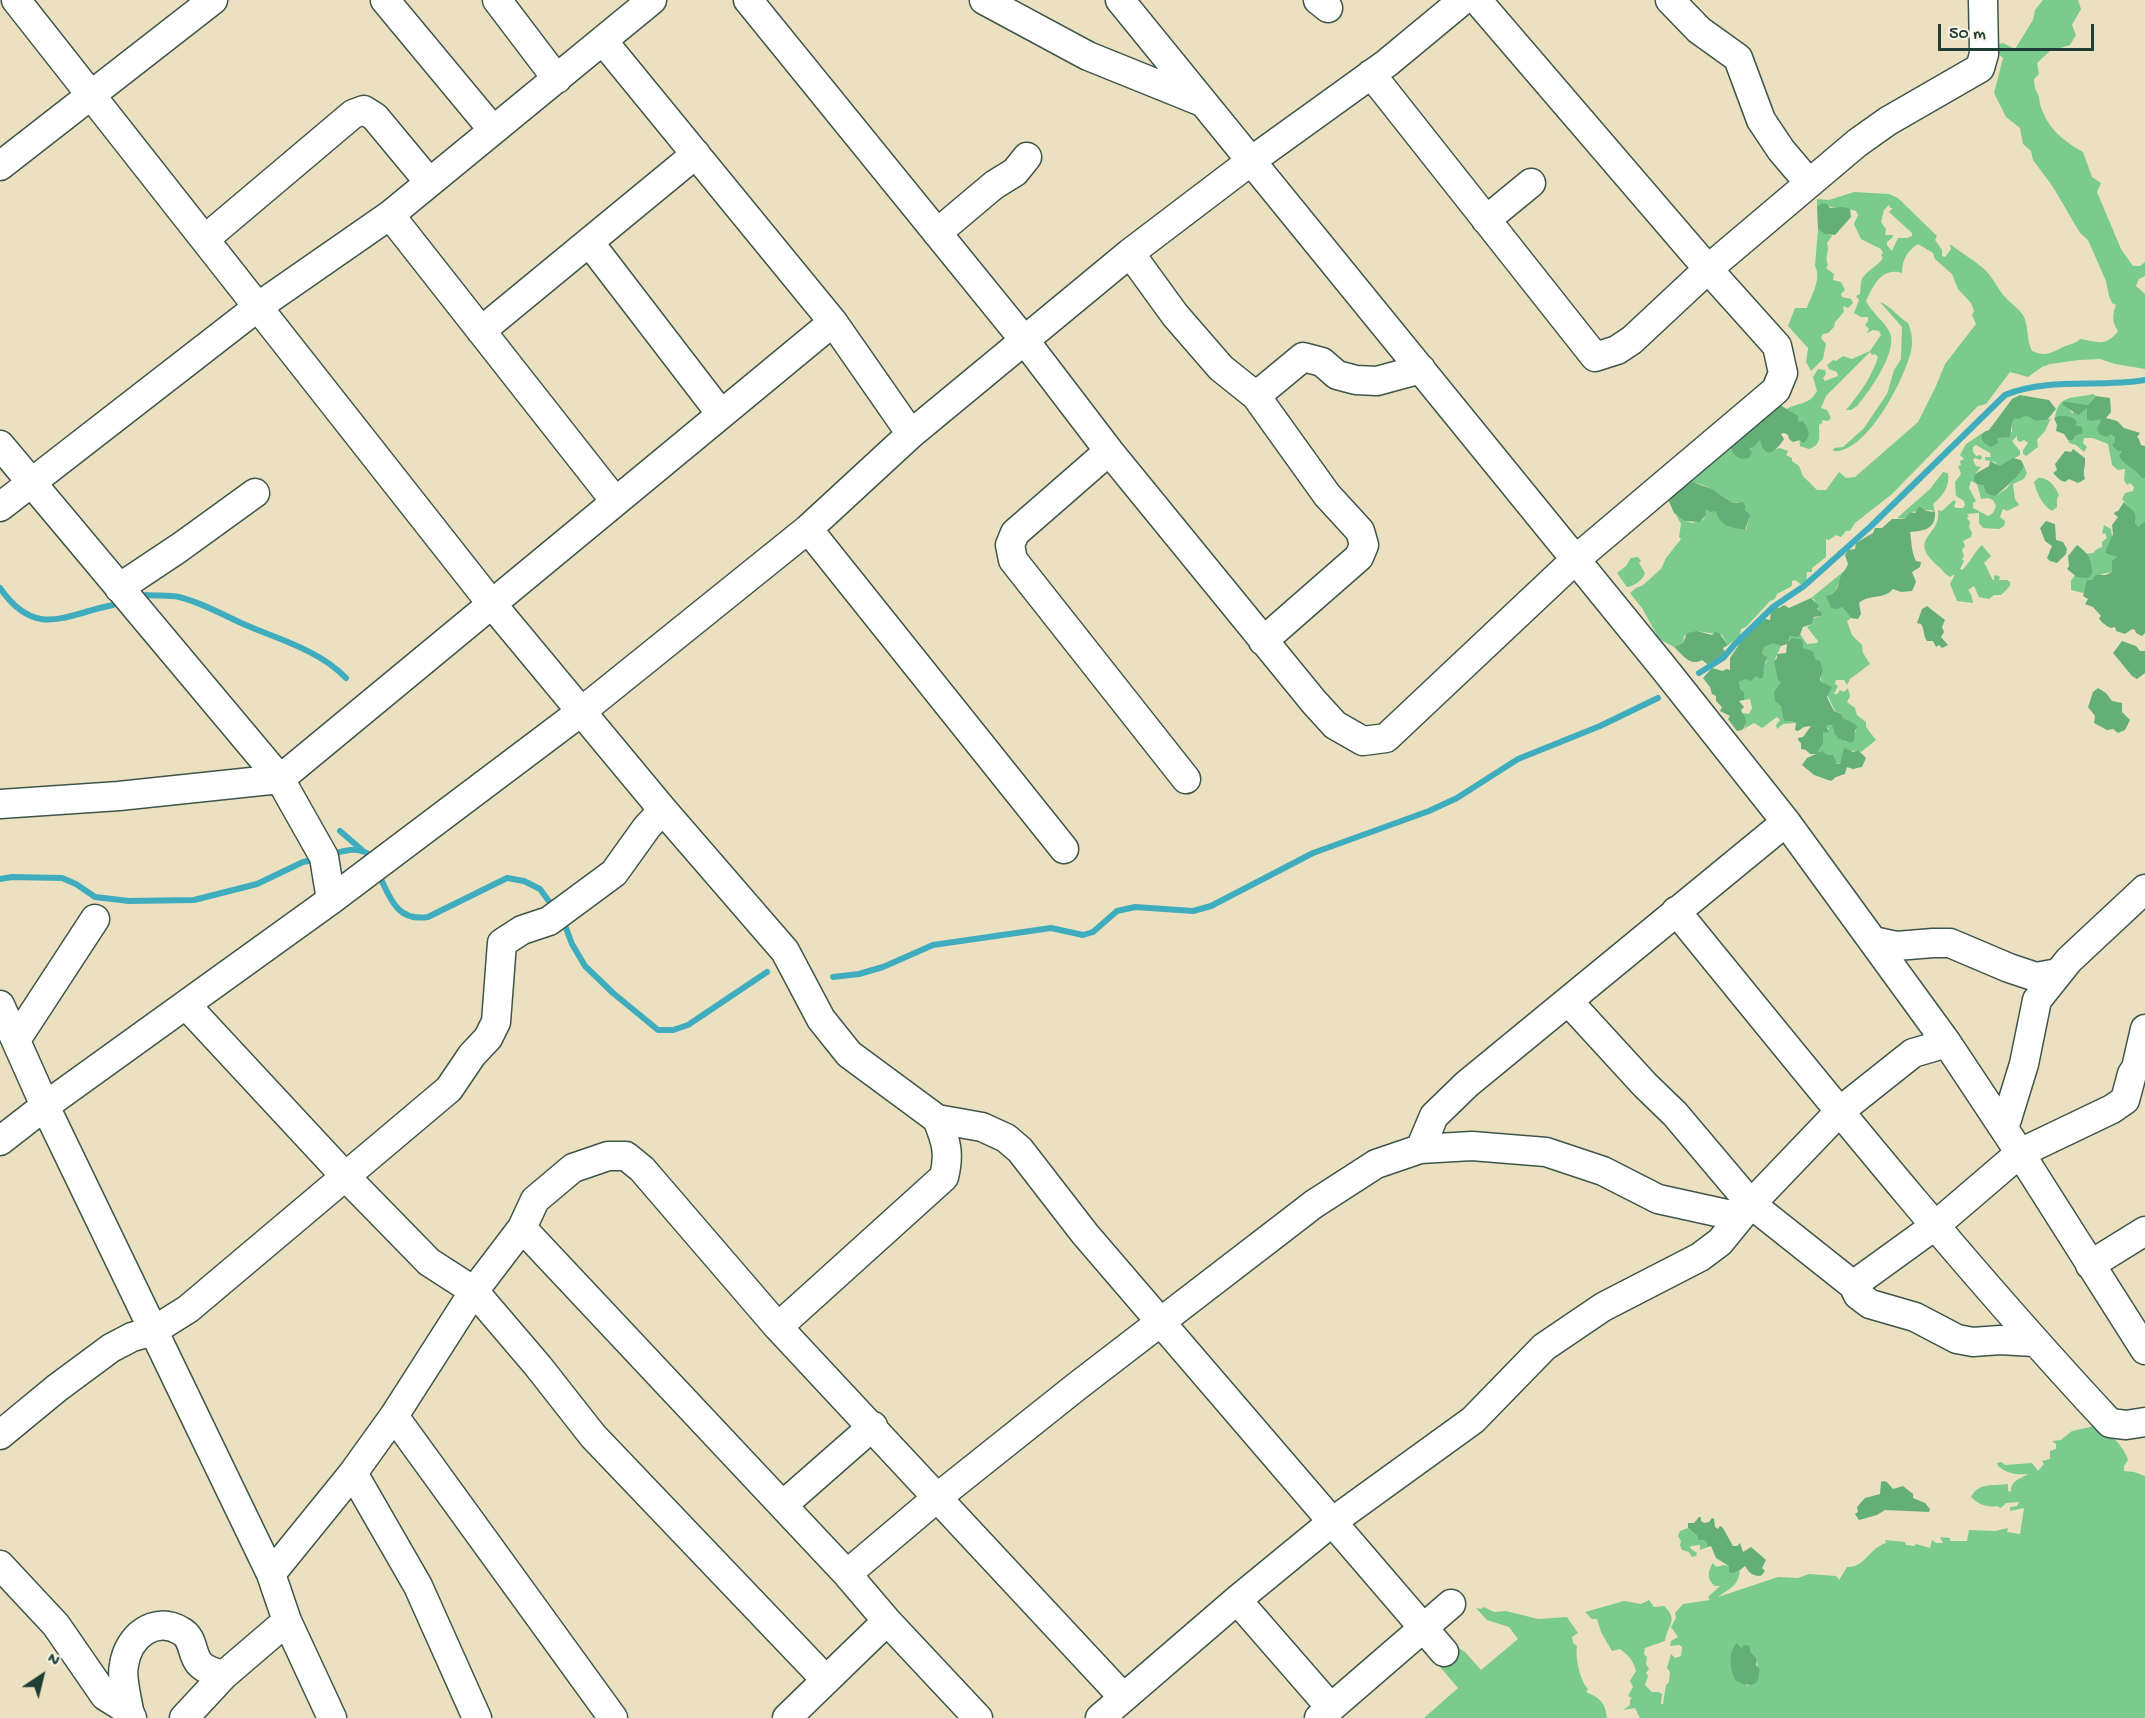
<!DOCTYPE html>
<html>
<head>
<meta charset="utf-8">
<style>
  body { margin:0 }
  #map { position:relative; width:2145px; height:1718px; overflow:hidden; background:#ebe1c0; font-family:"Gochi Hand",sans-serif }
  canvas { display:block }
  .north { position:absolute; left:12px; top:1646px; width:60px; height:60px; -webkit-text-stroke:4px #f7f3e8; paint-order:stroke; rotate:35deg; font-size:16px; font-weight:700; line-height:24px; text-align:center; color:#1f3d34 }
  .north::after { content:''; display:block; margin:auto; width:21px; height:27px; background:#1f3d34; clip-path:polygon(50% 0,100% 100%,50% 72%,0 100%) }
  .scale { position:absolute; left:1938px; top:24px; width:156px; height:27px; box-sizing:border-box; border:3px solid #1f3d34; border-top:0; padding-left:8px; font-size:18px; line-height:21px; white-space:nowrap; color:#1f3d34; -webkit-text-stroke:4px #f7f3e8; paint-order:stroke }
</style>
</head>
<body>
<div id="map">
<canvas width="2145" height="1718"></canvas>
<div class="north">N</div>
<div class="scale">50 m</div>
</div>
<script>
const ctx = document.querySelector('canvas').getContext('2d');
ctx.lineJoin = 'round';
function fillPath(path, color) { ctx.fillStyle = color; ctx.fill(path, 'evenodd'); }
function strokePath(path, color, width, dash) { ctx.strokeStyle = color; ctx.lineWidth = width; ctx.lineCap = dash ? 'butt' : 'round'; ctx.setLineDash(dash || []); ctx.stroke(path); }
fillPath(new Path2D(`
  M2043 0H2078L2081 9 2072 25 2076 35 2070 45 2050 51 2037 63 2039 74 2034 79C2034 88 2036 89 2039 97 2040 100 2039 103 2041 107 2048 129 2064 141 2083 152L2092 177 2101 183 2097 192 2121 249 2133 266H2140L2145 262V276L2139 279 2136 286 2145 294V369L2115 364 2100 359 2079 360 2050 364 2042 367 2028 377 2010 372 1986 404 1978 406 1892 494 1855 523 1850 531H1846L1841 537 1836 535 1829 540 1826 539V557L1812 568V572H1807L1806 588 1795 580 1792 581V586L1777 594 1775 599 1770 601 1746 627 1741 629 1740 636 1728 645 1722 635 1697 631 1684 636 1683 643 1674 647 1659 639 1642 608 1630 593 1637 587 1642 586 1661 569 1666 558 1681 539 1679 537 1681 524 1676 515 1682 517 1685 521 1692 523 1703 520 1706 515 1704 509 1716 510C1723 525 1730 528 1746 530L1749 517 1739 502 1733 503C1720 494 1703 481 1688 483L1728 444 1732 451 1748 447 1760 439 1773 450 1780 448 1788 451 1786 455 1792 458V461L1799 466 1803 476 1817 490H1826L1839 472 1846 478 1855 477 1918 422 1936 386 1945 364 1976 324 1972 315 1974 311 1971 303 1958 289 1952 274 1935 259 1933 253 1918 244C1907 251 1902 260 1902 273 1882 267 1874 284 1866 301 1872 313 1883 320 1889 331 1900 349 1869 392 1857 406L1851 410H1846C1860 393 1872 377 1878 357L1875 354 1872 355 1870 352 1826 396 1821 408 1827 410 1831 418 1828 421 1822 420V423L1819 425C1819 437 1822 445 1809 449L1800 446 1797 422 1789 410H1785C1797 402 1809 406 1817 391L1813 377 1818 369 1825 370 1826 374 1823 378 1825 381 1838 376 1837 372 1829 369 1827 365 1833 360 1836 361 1843 356 1852 359 1870 351 1881 335 1879 331 1873 330 1867 333 1869 329 1865 325 1868 321V317H1861L1854 313 1859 300 1856 296 1860 294C1861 290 1860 283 1862 279 1867 270 1878 266 1883 258L1881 255 1883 253 1881 249 1861 239 1854 224 1858 215 1856 211C1844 207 1833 210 1822 203L1817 206V199L1829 200 1854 192 1889 194 1898 198 1937 236 1935 240 1942 250V256L1945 257 1951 249 1950 244C1961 253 1973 259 1984 269 1993 277 1998 290 2006 298 2012 304 2018 308 2023 315 2029 326 2026 339 2032 351 2045 357 2051 353 2063 347 2070 344 2075 344 2080 339 2098 342 2106 347 2118 331 2112 322 2112 315 2116 305L2112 303 2109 296 2106 281 2088 240 2080 233 2053 187 2033 160 2031 151 2023 144 2020 128 2006 117 1994 93 2003 58 1996 51V45L2003 43 2015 49 2033 20 2035 10ZM1889 205 1890 208H1893L1889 212 1912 233V236L1907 238H1898L1892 251 1887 245V242L1892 238 1893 235H1885L1886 229 1881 222 1884 210Z
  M1818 229 1832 236 1827 243C1830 251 1824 257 1828 265L1826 268 1834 274 1833 280 1841 282 1845 290 1841 294 1842 297 1851 299 1853 303 1848 308 1843 306 1844 312 1835 322 1834 327 1828 333 1823 334 1821 338 1826 344 1823 359 1811 371 1806 362 1808 348 1788 326 1795 308H1807C1811 296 1822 279 1815 266Z
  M1880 302C1891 306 1898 317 1908 323 1912 332 1913 342 1911 351 1905 378 1866 455 1833 451L1834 448 1843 447 1864 428 1887 394 1894 370 1901 359 1902 327Z
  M2093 394 2096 396 2088 405 2063 401 2072 413 2087 408V413L2100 419 2115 437V442L2123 451 2132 468 2135 469 2141 478H2145V521L2138 528 2128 506 2122 499 2125 493 2133 491 2134 487 2130 483 2127 485 2124 480 2125 469 2118 470 2112 465 2108 444 2093 438H2084L2083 443 2087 447 2084 452 2076 445 2069 443 2068 440 2072 441 2078 427 2064 416 2055 418C2058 393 2075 399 2093 394Z
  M2026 415 2030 416 2036 421 2047 420 2051 418 2045 431 2037 440 2038 447 2026 456 2023 454V450L2028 443 2024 440 2020 442 2017 440V436L2012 441 2020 451V455L2000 467 1995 462 1985 460V457H1991L1990 453 1976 445 1973 447V452L1976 456 1981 455 1982 458 1980 460 1975 458 1973 460 1976 466 1981 467 1975 474 1996 496 2007 488 2024 466 2027 473 2024 479 2013 484 2015 499 2019 505 2007 511 2003 509 2000 517 2005 521 2004 526 1999 529 1983 528 1979 523V513L1967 514 1969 516 1967 518 1970 522 1969 527 1972 533 1971 537 1963 541 1965 546 1962 550 1964 556 1962 559 1964 561 1960 569 1962 570C1970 563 1974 552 1982 545L1991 556 1984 563C1988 568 1989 575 1994 581V576L1996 575 2000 577 1999 580H2007L2010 582V586L2001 595H1994L1989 599 1979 597 1974 586 1968 590 1971 594 1973 603 1957 601 1950 584 1955 574 1950 577C1945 574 1943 571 1939 567 1905 537 1942 537 1938 510L1942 511 1954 500 1956 502 1954 506 1956 508H1963L1965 505 1964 501 1956 496 1955 482 1961 474 1958 466 1961 465 1960 461 1964 459 1960 455 1966 444 1984 432 1981 438H1996L2012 432V423L2015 418ZM1971 481 1977 484 1981 499 1988 498 1993 500 1996 506 1993 513 1988 516 1973 508V503L1976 501 1969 488Z
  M1943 472 1948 473C1950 486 1943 496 1933 504L1935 512 1931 510 1910 512 1906 519 1897 518 1930 489Z
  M2038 478C2047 476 2056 487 2059 495L2057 499V507L2052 511C2042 505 2037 494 2034 482Z
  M2104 525 2111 529 2115 556 2118 558 2114 562 2112 572 2102 574 2083 593 2071 590V581L2075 575 2082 577 2092 574 2091 562 2085 554 2093 553 2097 549 2102 547V542L2107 538 2105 533 2102 534Z
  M1638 557 1641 561 1639 563 1645 573C1643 580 1634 586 1627 587L1617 573 1626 566 1631 558Z
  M1843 572 1835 592 1827 596 1842 607 1851 618 1847 621 1852 635 1862 645 1863 653 1870 664 1850 679 1847 685 1844 680H1836L1835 684 1838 686 1834 694H1837L1840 690 1844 692 1848 688 1850 696 1847 702 1855 708 1857 715 1866 722V727L1876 740 1861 752 1857 750 1844 753 1840 764C1832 763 1827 753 1816 753L1823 733 1829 729 1825 726 1833 725 1834 732 1846 742 1854 735 1857 728 1843 718 1842 714 1835 711 1821 682V676L1813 651 1787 644 1790 636 1800 634 1807 644 1817 643 1818 641 1807 627 1812 624 1814 618 1821 616 1814 599 1811 598Z
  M1773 642 1781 646 1774 661 1782 682C1773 698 1782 713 1796 723L1783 724 1777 729 1776 725 1780 720 1777 717 1762 728 1754 723 1742 730 1746 726 1743 713 1749 714 1752 708 1750 699 1744 700 1739 682C1752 677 1760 674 1767 661L1762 654 1763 647Z
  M2099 1425C2110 1433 2125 1448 2128 1460L2124 1466V1471L2134 1472 2145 1476V1718H1640L1635 1708 1623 1710 1630 1705V1700L1632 1698 1628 1696 1633 1687 1630 1681 1636 1671C1633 1660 1629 1656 1620 1649L1612 1651 1601 1632 1597 1619H1592L1585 1612 1624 1601 1641 1604 1649 1600 1654 1607 1664 1606C1679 1621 1668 1623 1665 1641L1645 1648 1644 1654 1647 1657 1646 1664 1649 1669 1646 1673 1648 1676 1645 1685 1652 1692H1658L1662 1694 1661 1704H1663L1666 1685 1669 1682 1670 1672 1667 1668 1671 1654 1675 1658 1681 1656 1682 1647 1679 1645 1670 1646 1671 1641 1678 1637 1671 1627 1676 1618 1675 1613 1683 1604 1710 1600 1708 1597 1720 1586H1715C1706 1580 1708 1570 1713 1563L1716 1567 1724 1565 1729 1566 1732 1573 1740 1571C1738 1587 1728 1589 1718 1597L1778 1577 1798 1578 1809 1574 1836 1576 1839 1580 1847 1567C1865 1568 1869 1548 1886 1543L1885 1540 1905 1542 1906 1545 1914 1546 1916 1544 1930 1548 1932 1540 1936 1543H1943L1940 1537 1950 1538V1541H1967L1969 1530 1995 1531 2008 1528 2007 1532 2020 1534 2024 1508 2010 1511V1507L2017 1506 2019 1502 2006 1503 2001 1508 1997 1506C1987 1508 1978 1504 1971 1497 1978 1482 1995 1486 2008 1484V1491L2011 1492C2010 1481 2020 1479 2028 1474 2016 1475 2008 1474 1998 1466L1997 1463 2001 1462 2005 1465 2032 1463 2038 1471 2044 1464 2042 1461 2050 1459V1451L2056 1449V1444L2052 1441 2061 1440 2072 1431ZM1734 1646 1750 1651 1757 1659 1758 1679 1755 1683 1747 1686 1731 1659Z
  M1688 1528 1702 1541H1707L1708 1547 1700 1550V1545L1691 1546 1690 1548 1697 1553 1696 1556 1692 1557 1689 1552 1682 1550 1680 1545 1681 1541 1678 1536 1680 1531Z
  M1484 1607 1494 1612 1506 1611 1538 1619 1567 1617 1578 1633 1572 1637 1573 1643 1577 1646C1575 1657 1580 1681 1588 1689L1586 1692C1600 1698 1605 1702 1607 1718H1424L1458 1688 1435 1661 1441 1636 1465 1652 1481 1670 1518 1639 1509 1627 1487 1620 1476 1608 1481 1609Z`), '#7bcb8c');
fillPath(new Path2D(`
  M1822 203 1827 204 1830 208 1843 207 1850 209 1851 217 1835 235 1825 234 1818 229 1817 206Z
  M2020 395 2049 400 2056 409 2047 420 2036 421C2030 417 2026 413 2019 419L2015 418 2012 423 2010 437 1997 438 1998 443 1991 447 1984 443 1981 437 1984 432 1989 430 2012 399Z
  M2096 396 2110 398 2111 412 2106 418 2117 421 2124 428 2140 433 2137 437 2139 439 2141 445 2145 446V478H2141C2135 467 2125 467 2119 456L2122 451H2118L2112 445 2115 442V437L2111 434 2107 437 2099 434 2097 428 2101 421 2100 419 2091 421 2087 419V408L2078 415 2063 405V401L2088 405Z
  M1777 403 1798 416V422L1802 421C1809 427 1812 438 1803 443L1800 440 1793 442 1789 439 1788 435 1784 433 1781 434 1784 439C1781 444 1770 460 1763 448 1761 445 1761 442 1760 439L1754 447 1749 448 1752 453 1749 458C1734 461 1734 453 1727 442Z
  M2059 416C2066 416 2075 416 2077 423L2075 425 2082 427 2083 433 2075 436 2072 441 2068 440 2064 434 2056 431 2057 425 2054 418Z
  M2073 449 2085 458C2086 466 2082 472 2085 479L2078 483 2069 479 2065 482 2060 480 2053 473 2057 470 2055 464 2065 451 2071 452Z
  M2013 458 2021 460 2024 466C2018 478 2006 486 1996 496 1988 495 1985 493 1984 485L1977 484 1974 480 1975 474 1989 466 1990 461 2000 466Z
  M1692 482 1712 489 1733 503 1743 502 1746 507 1744 509 1750 515 1745 530C1732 528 1719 526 1716 511L1711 512 1705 509 1706 515 1700 522 1685 521 1674 513 1668 499 1676 487Z
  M2124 502C2130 509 2138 512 2135 522L2138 527 2145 521V633L2142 636 2136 633 2135 630 2132 629 2125 634 2116 631 2115 627 2111 628C2106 626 2101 622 2099 618L2101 616 2093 607 2085 604 2088 599 2083 596 2087 580H2092L2096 575H2106L2112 572V561L2117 557 2105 553 2113 534 2112 525 2118 517 2114 514 2115 512 2118 511Z
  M1919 506 1926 511 1935 512C1936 529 1924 531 1910 532 1912 543 1911 551 1916 561L1921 562 1920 567 1912 572 1916 582 1912 591 1901 592 1893 589C1884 600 1868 594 1859 603L1861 614 1858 619 1851 618 1842 607 1837 609 1831 608 1826 596C1842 592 1836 582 1843 572 1845 570 1847 567 1848 564L1845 555 1848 550 1855 549 1856 543 1873 533 1875 528H1882L1892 519H1905L1910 512 1915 513Z
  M2046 521 2055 524 2056 540 2063 542 2067 549 2066 554 2057 563 2050 561 2047 558 2052 546 2045 541 2040 528Z
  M2077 545C2087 552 2093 560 2092 574L2088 578 2077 577 2067 569 2069 566 2068 556Z
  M1811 598 1819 606 1817 609 1822 613 1821 616 1814 617 1812 624 1803 627 1799 637 1790 636 1788 642 1792 638 1801 639 1803 642V648L1813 651 1816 660 1820 661 1823 670 1820 679 1821 682 1832 687 1827 697 1834 711 1842 714 1843 718 1855 724 1858 728 1855 730 1854 741 1851 743 1837 738 1838 736 1835 735 1832 725 1826 726 1829 732 1823 733V743L1817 753 1822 751 1827 755H1833L1837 764H1840L1844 748 1853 752 1858 750 1866 758 1862 767 1853 769 1847 767 1845 774 1836 777 1831 781 1814 775 1802 765 1807 758 1816 754H1810L1806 750 1801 749V743L1798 740V738L1803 737 1811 726 1804 727 1798 731 1795 730 1796 723 1792 721H1785L1783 717 1781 706 1775 701 1774 692 1781 682 1778 680 1774 661 1777 658V654L1786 653 1787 644 1781 646 1773 643 1764 647 1762 654 1767 657 1763 670 1764 671 1763 677 1760 679 1756 676 1751 681 1747 679 1739 682 1741 690 1744 692V700L1739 701 1744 707 1741 710C1745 718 1750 721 1742 730L1737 731 1728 719 1730 716 1720 711 1722 707 1716 701V696L1712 694 1710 687 1703 678 1712 668 1723 671 1726 669 1730 670V658L1740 643V639L1762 618 1770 620 1771 611 1775 607 1779 608 1784 605 1789 608Z
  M1927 606 1945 620 1942 627 1944 632 1941 637 1948 645 1942 648 1939 645 1936 647 1933 641H1927C1923 636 1925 630 1921 624L1917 623 1922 609Z
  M1697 631 1712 635 1715 632 1719 633 1728 645 1723 648 1727 657 1726 659 1719 657 1713 663 1707 664 1702 660C1690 667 1683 655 1674 647L1683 643 1687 633Z
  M2122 641 2136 646 2140 651H2145V673L2137 679 2132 676 2113 653Z
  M2098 688 2106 693 2112 701 2122 703V712L2130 720 2125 730 2118 733 2113 729 2107 730 2094 723 2095 716 2088 707 2093 692Z
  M1883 1481 1887 1482 1893 1489 1903 1486 1913 1494V1498L1925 1503 1930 1509 1929 1512 1885 1510 1877 1515 1859 1520 1855 1514 1858 1512 1857 1507 1865 1498 1880 1494 1881 1482Z
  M1699 1517H1701V1521L1704 1523 1709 1522 1712 1518 1714 1519 1715 1527 1718 1529 1720 1526 1723 1528 1733 1546H1737L1740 1543 1743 1552 1751 1547 1766 1560 1762 1568 1765 1571 1761 1576C1753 1576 1749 1573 1745 1566 1740 1570 1735 1575 1729 1572V1566L1716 1558 1711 1546 1708 1547 1706 1541 1699 1540 1697 1536 1688 1528V1523H1694Z
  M1737 1643 1741 1648 1744 1645 1750 1646V1651L1757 1659 1756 1665 1760 1670C1758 1673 1759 1676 1758 1679 1755 1689 1742 1684 1736 1681 1730 1670 1727 1652 1737 1643Z`), '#64af78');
strokePath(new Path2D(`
  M0 588C36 640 66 614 113 605
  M146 595C157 596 169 595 179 597 204 603 224 616 248 626 281 640 320 651 346 678
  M1699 673 1723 658 1735 644 1773 607 1804 586 1870 527 2005 395C2050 377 2098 388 2145 380
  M340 831 362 850
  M332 854C347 850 360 846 372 857
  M378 873C390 897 396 922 428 917L507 878 524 881 540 889 553 907
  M0 879 12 877 62 878 76 884 95 897 129 901 194 900 257 884 303 862 317 859
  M563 920 572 944 585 966 613 993 658 1030H673L688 1025 767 972
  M833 977 859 974 883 967 933 945 1051 928 1083 935 1093 932 1117 911 1135 907 1193 911 1211 906 1313 853 1429 811 1457 798 1518 759 1600 726 1658 698`), '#40adbe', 6);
const minor = new Path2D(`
  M16 0 491 603 663 810 785 951 821 1019 849 1054 937 1119 982 1127 1006 1138 1020 1150 1085 1234 1444 1652
  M385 0 493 130
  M497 0 557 79
  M748 0 1025 341 1109 451 1314 702 1335 725 1363 741 1386 738 1575 560 1776 390 1783 373 1777 346 1708 269 1477 0
  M984 0 1088 56 1202 102
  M1120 0 1663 667 1786 822 1947 1043 2020 1153 2145 1350
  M1318 0 1328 8
  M1670 0 1699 30 1738 58 1761 120 1781 150 1809 183
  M603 41 833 322 911 434
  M1371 74 1595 357 1617 350 1632 340 1708 269 1857 143 1888 121 1980 68 1984 54 1983 0
  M0 166 213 0
  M390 215 615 501
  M1486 220 1531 183
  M937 233 994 185 1015 172 1027 157
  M205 239 353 114 364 110 375 117 429 182
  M589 242 721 414
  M1130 253 1175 315 1221 368 1256 396 1327 495 1360 531 1364 545 1359 557 1263 641
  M481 331 696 154
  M1256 396 1303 357 1322 362 1337 375 1356 380 1377 381 1421 369
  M0 445 280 779 324 857 331 900
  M1109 451 1015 533 1010 545 1013 560 1186 779
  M0 507 259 306 390 215 652 0
  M808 529 1064 849
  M119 588 179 548 255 493
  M0 804 119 796 280 779 833 322
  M1676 911C1817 1084 1957 1259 2110 1423L2126 1425 2145 1422
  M1873 941 1896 946 1933 943H1950L2009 968 2036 977 2058 973
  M1568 1001 1645 1085 1675 1114 1751 1204 1853 1285 1858 1295 1870 1304 1915 1317 1957 1339 1973 1342 2000 1340 2034 1342
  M0 1005 45 1106 271 1574 287 1621 332 1718
  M187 1006 345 1176 429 1262 474 1291 538 1366 593 1436 826 1680
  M16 1040 95 919
  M2004 1129 2024 1064 2037 1000 2069 960 2145 889
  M0 1141 45 1106 331 900 582 711 808 529 911 434 1130 253 1251 161 1387 63 1463 0
  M1420 1149 1434 1116 1467 1084 1786 822
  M522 1228 847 1574 887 1621 978 1718
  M2090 1265 2145 1231
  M1853 1285 1936 1225 2020 1153 2112 1109 2125 1100 2132 1074 2136 1068 2145 1029
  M778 1327 944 1177C950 1153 946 1141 937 1119
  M394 1416 613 1718
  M0 1435 57 1388 111 1348 132 1337 153 1331 188 1309 449 1089 472 1055 488 1038 496 1022 502 943 522 930 549 921 614 873 647 827 663 810
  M353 1473 418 1586 477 1718
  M783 1505 873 1426
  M0 1565 56 1625 105 1696 129 1711
  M271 1574 353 1473 394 1416 474 1291 522 1228 535 1200 573 1168 608 1156H626L642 1169 778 1327 1123 1697
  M847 1574 938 1497 1076 1387 1314 1204 1376 1164 1420 1149 1472 1146 1546 1152 1603 1171 1658 1199 1740 1217
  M1237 1600 1331 1708
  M132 1718 129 1711C127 1697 121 1678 124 1665 128 1637 154 1615 181 1631 194 1638 191 1653 199 1663 205 1670 215 1673 224 1675L287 1621
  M184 1718 224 1675
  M787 1718 887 1621
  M1100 1718 1237 1600 1332 1522 1473 1420 1544 1347 1603 1307 1700 1257 1720 1242 1751 1204 1840 1111 1913 1053 1947 1043
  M1319 1718 1451 1604`);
strokePath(minor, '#3e5649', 31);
strokePath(minor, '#fff', 28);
</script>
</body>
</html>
